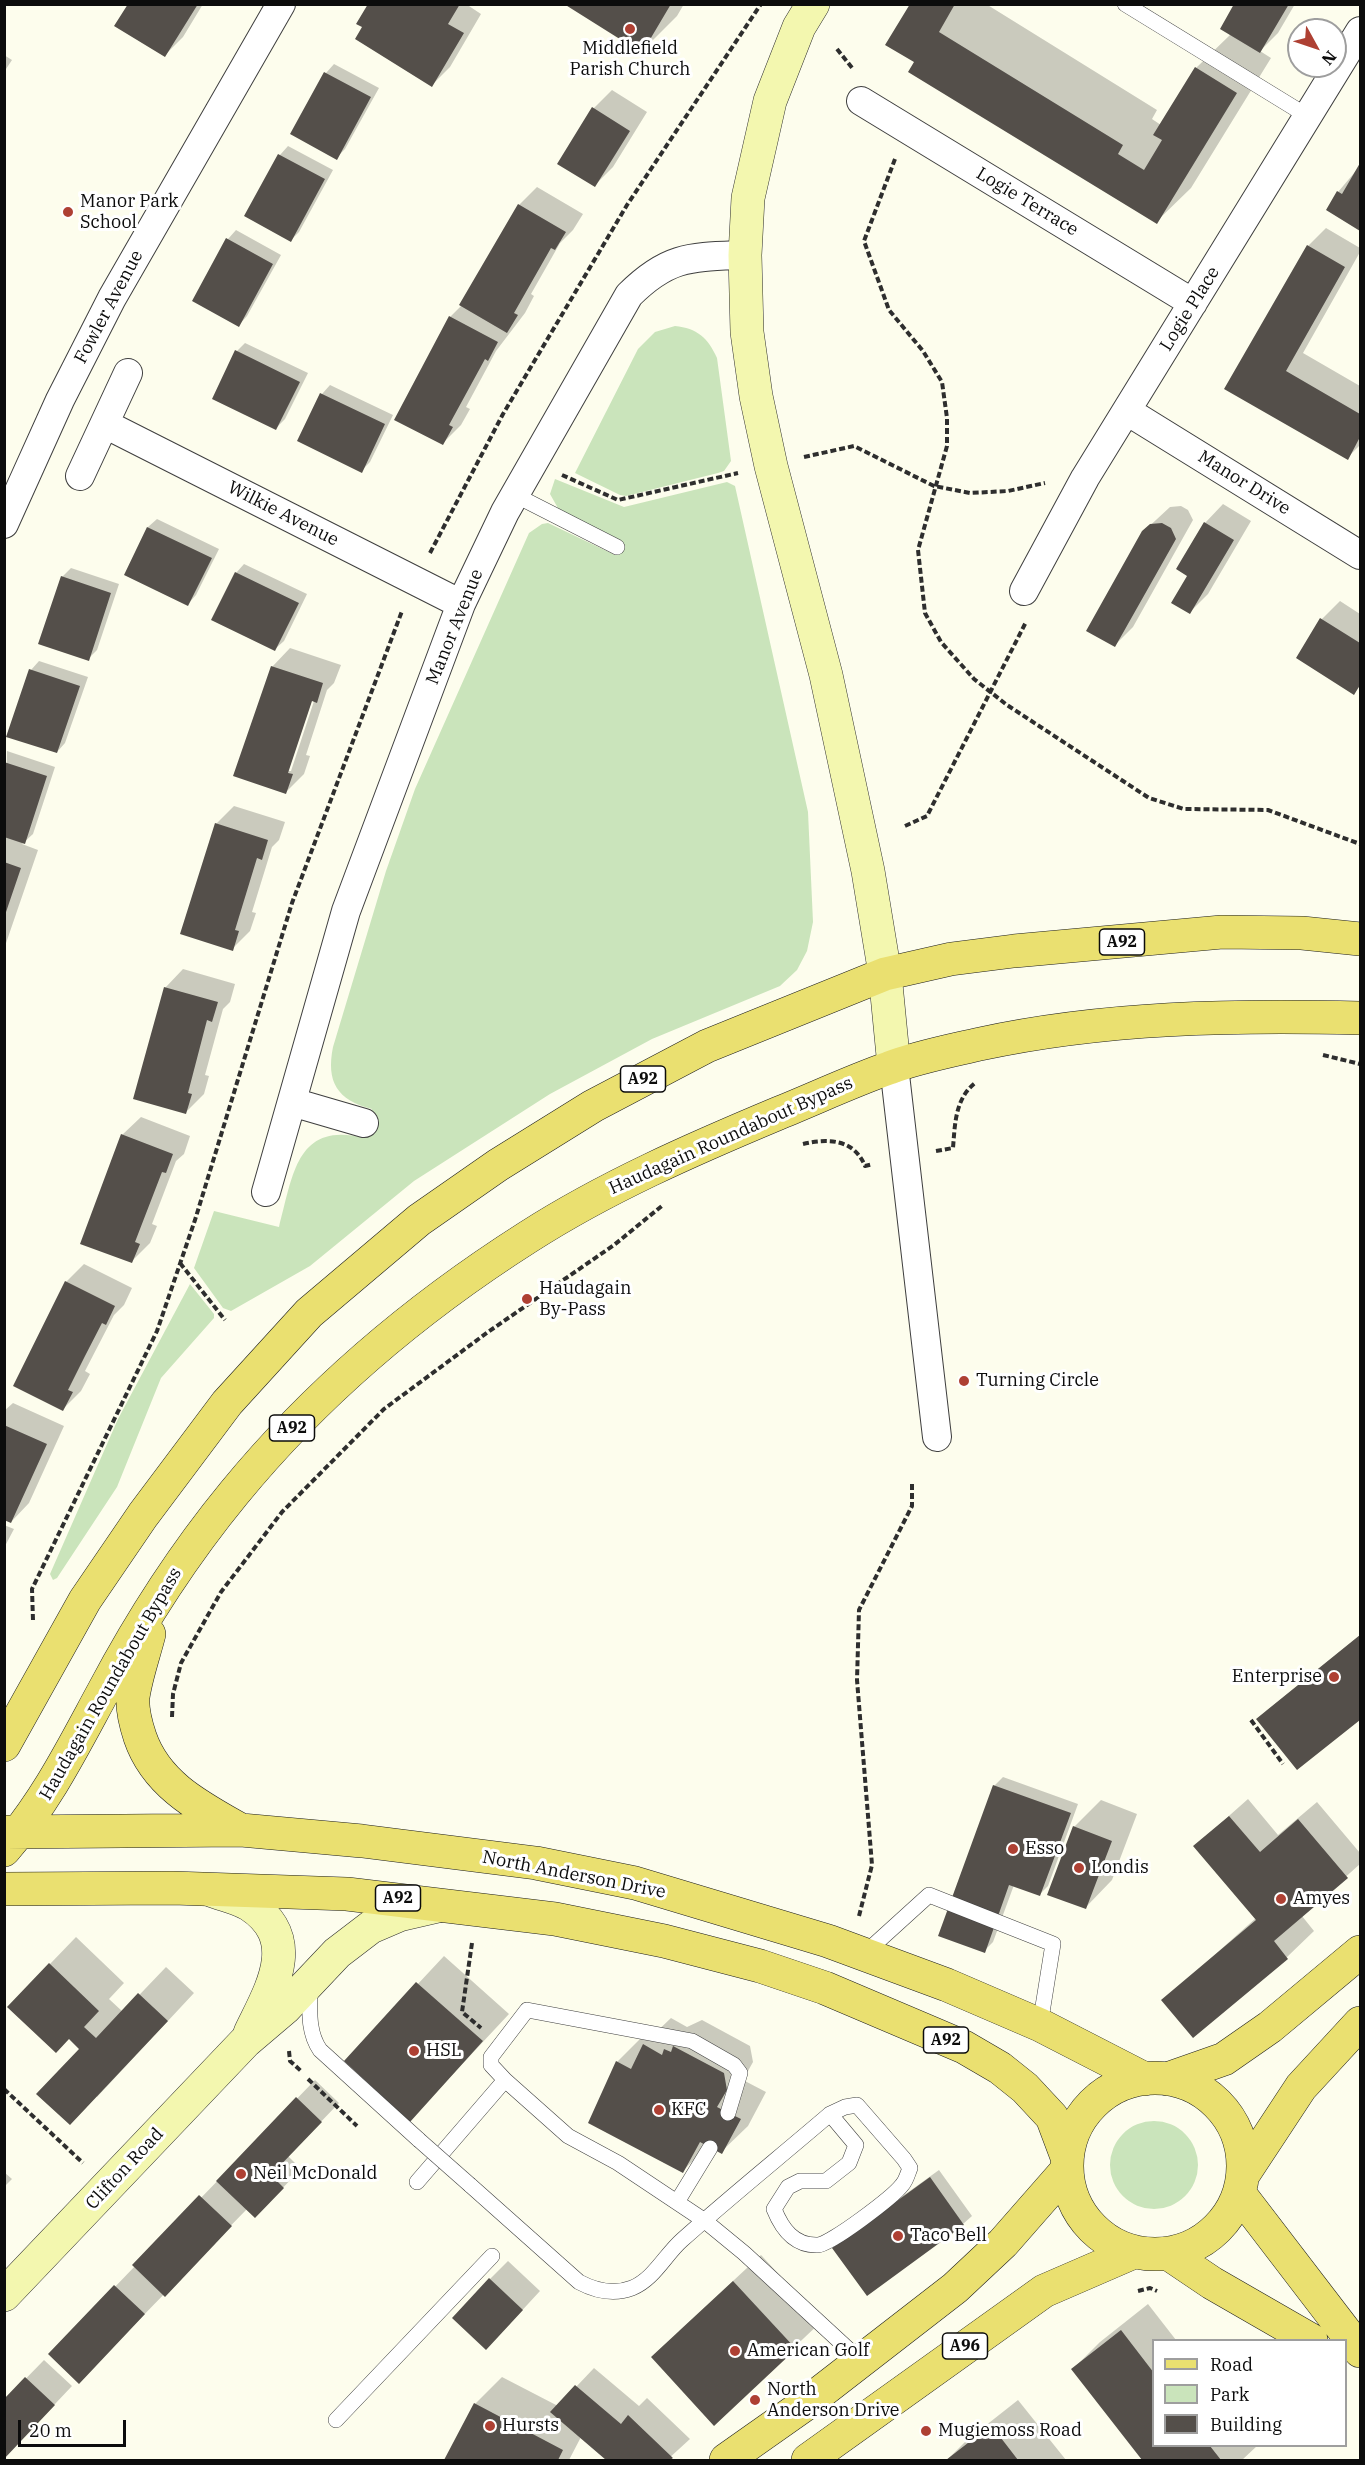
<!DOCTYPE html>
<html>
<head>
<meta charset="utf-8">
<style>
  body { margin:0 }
  #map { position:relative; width:1365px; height:2465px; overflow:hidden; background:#fdfded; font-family:"IBM Plex Serif",serif }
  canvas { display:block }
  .frame { position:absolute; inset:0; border:6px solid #0c0c0c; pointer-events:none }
  .legend { position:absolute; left:1152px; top:2339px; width:195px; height:108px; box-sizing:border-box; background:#fff; border:2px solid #9e9e9e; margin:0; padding:8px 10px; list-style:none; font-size:18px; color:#0c0c0c }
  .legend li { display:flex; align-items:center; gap:12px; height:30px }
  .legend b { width:30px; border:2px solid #9e9e9e }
  .north { position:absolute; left:1287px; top:18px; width:60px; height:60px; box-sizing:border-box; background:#fff; border:2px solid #9e9e9e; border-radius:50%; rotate:130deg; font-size:16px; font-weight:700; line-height:24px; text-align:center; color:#0c0c0c }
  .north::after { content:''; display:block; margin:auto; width:21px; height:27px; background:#ae4033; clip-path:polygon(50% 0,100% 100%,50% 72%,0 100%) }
  .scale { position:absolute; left:18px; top:2420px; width:108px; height:27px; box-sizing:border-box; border:3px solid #0c0c0c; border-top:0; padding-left:8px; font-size:18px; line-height:21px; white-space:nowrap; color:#0c0c0c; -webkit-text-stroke:4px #fff; paint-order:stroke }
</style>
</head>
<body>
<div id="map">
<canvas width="1365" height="2465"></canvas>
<div class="frame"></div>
<ul class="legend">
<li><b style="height:8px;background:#eae070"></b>Road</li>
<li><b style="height:16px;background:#cae4bb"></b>Park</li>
<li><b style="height:16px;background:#544f4a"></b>Building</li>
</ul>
<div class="north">N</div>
<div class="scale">20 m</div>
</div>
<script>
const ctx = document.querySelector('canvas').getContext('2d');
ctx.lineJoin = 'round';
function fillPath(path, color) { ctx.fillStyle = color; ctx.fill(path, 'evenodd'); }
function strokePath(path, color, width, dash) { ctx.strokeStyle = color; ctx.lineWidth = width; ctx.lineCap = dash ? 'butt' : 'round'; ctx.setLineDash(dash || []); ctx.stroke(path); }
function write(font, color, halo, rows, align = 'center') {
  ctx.font = font + ' "IBM Plex Serif",serif'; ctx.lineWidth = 6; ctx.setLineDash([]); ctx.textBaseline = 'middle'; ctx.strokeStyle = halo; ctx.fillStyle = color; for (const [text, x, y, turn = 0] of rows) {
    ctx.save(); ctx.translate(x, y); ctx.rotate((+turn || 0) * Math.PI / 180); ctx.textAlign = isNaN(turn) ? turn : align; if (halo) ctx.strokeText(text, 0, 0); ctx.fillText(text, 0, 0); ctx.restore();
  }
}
fillPath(new Path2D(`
  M675 326C697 328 708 338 717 358L731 461 724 471 718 473 626 496 620 495 575 473 638 349 655 332Z
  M555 479 624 507 727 482 735 486 808 812 813 922 807 951 797 970 780 986 652 1039 550 1094 414 1181 310 1266 231 1311 223 1308 194 1268 214 1211 279 1227C293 1176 296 1121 364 1138L372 1109C337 1100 326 1082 333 1047L386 871 415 789 529 533 542 524 548 523 615 555 622 541 559 510 550 494Z
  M190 1284 214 1314V1318L161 1378 117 1487 57 1578 53 1580 50 1574 118 1419Z
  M1110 2165a44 44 0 1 1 88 0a44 44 0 1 1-88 0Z`), '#cae4bb');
fillPath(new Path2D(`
  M130 4H203L183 37 165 55Z
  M369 4H466L481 14 450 67 432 85 364 27Z
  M567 4H684L677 16 642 51Z
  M912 4H986L1157 110 1152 119 1161 125 1196 68 1231 34 1236 4H1295L1278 33 1260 51 1271 58 1191 188 1156 222 916 62Z
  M4 55 12 60 4 72Z
  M334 64 379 88 345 149 336 158 292 134 326 73Z
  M612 90 647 112 613 167 595 185 559 163 594 108Z
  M288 146 333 170 299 232 291 240 246 216 280 155Z
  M1360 166V229L1328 210 1338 192Z
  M537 187 583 214 573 230 560 243 531 294 534 296 525 313 496 351 466 407 470 409 461 425 443 443 450 317 462 305 519 205Z
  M1326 228 1360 248V252L1303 353 1360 386V445L1347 458 1226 389 1308 246Z
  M236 230 281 255 247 316 239 325 228 239Z
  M245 343 308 373 285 419 276 428 237 351Z
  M330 385 393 415 370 462 361 471 299 440 322 394Z
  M1223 504 1251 521 1208 594 1190 612 1189 575 1178 569 1205 523Z
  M1181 506 1188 510 1193 520 1133 627 1115 645 1143 532 1170 507Z
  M157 519 219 549 196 595 188 604 126 574 148 527Z
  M244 564 307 594 284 641 275 649 236 573Z
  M71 568 119 584 97 650 88 659 62 577Z
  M1340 601 1360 614V686L1354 693 1322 619Z
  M290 648 341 665 334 683 327 690 306 755 310 756 304 774 286 792 272 667ZM313 694 316 695 291 771H287Z
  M39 661 88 677 65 743 57 752 31 670Z
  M7 751 55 767 33 834 22 844 38 850 4 949Z
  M234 806 285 822 279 840 272 847 252 912 256 913 250 931 232 949 216 824Z
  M183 969 235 984 230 1002 223 1009 205 1075 209 1076 204 1094 186 1112 165 988Z
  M141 1117 190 1136 184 1154 176 1161 152 1224 157 1226 150 1243 132 1261 122 1135Z
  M84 1264 132 1288 124 1305 114 1315 85 1371 90 1374 81 1391 63 1409 66 1282Z
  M13 1403 64 1426 29 1503 11 1522 4 1519V1411Z
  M4 1525 14 1529 4 1548Z
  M1360 1635V1718L1298 1768 1266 1711Z
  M1003 1777 1078 1804 1048 1886 1040 1894 1014 1885 993 1942 984 1951 994 1786Z
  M1248 1799 1278 1835 1317 1802 1360 1853V1864L1302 1916 1314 1931 1287 1957 1193 2036 1164 2000 1256 1918 1195 1846Z
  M1101 1800 1137 1814 1112 1880 1086 1907 1074 1827Z
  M76 1937 124 1983 109 1999 123 2012 166 1967 194 1993 97 2097 50 1964Z
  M444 1956 509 2014 410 2120 346 2061Z
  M671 2018 687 2027 702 2020 750 2046 753 2062 743 2080 766 2092 748 2126 721 2152 708 2145 683 2171 590 2122 617 2062 644 2035 650 2038Z
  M315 2080 339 2103 288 2156 301 2169 273 2198 247 2209 97 2363 50 2354Z
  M939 2170 972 2216 963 2224 843 2239Z
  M4 2172 12 2179 4 2187Z
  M761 2255 822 2321 714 2423 679 2331Z
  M508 2261 540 2291 504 2330 490 2279Z
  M1148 2304 1176 2340H1154V2446H1257L1242 2460H1144L1073 2369 1100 2342Z
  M44 2360 72 2386 4 2458V2401Z
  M594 2368 639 2406 647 2398 690 2439 667 2460H608L581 2437 569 2460H446L475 2404 502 2377 558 2406Z
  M1018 2400 1066 2460H947L966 2441Z`), '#0003');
fillPath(new Path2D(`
  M128 4H198L165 57 114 26Z
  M368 4H460L448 24 464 33 432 87 355 39 362 27 356 24Z
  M564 4H671L642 53Z
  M910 4H955L939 32 1123 145 1118 154 1144 170 1162 140 1153 135 1195 67 1237 93 1157 224 908 72 914 62 885 45Z
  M1234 4H1289L1260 53 1220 29Z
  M324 72 371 97 337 160 290 134Z
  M592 107 630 131 595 187 557 164Z
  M278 154 325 179 291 242 244 216Z
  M1360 163V231L1326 210 1337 191 1342 194Z
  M518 204 566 232 555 250 551 248 514 313 518 315 507 333 459 305Z
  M226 238 273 264 239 327 192 301Z
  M1307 245 1345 267 1286 371 1360 414V437L1348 460 1224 389Z
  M449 316 498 342 488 361 485 359 449 425 453 427 443 445 394 420Z
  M235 350 300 382 276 430 212 399Z
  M320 393 385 424 362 473 297 441Z
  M1204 522 1234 540 1190 614 1171 603 1187 576 1176 569Z
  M1162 523 1171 528 1176 539 1115 647 1086 631 1142 531 1150 524Z
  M147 527 212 558 188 606 124 575Z
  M235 572 299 603 275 651 211 620Z
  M61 576 111 593 89 661 38 644Z
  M1320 618 1360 643V685L1354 695 1296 658Z
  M271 666 323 683 317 703 312 701 288 773 293 774 286 794 233 776Z
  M29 669 80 686 57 753 6 737Z
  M4 762 47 776 25 844 4 837Z
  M215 823 268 840 262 860 257 858 235 930 239 931 233 951 180 934Z
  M4 862 21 868 5 915H4Z
  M164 987 218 1002 212 1022 207 1020 188 1093 192 1094 186 1114 133 1099Z
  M121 1134 173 1154 166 1173 162 1172 135 1242 140 1244 132 1263 80 1244Z
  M65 1281 115 1306 106 1325 102 1323 85 1356 68 1390 73 1392 63 1411 13 1386Z
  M4 1425 47 1444 11 1523 4 1520Z
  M1360 1635V1720L1297 1770 1256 1719Z
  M993 1785 1071 1813 1040 1896 1009 1885 985 1953 938 1936Z
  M1229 1816 1260 1852 1298 1819 1348 1878 1274 1941 1288 1959 1193 2038 1161 2000 1256 1920 1193 1846Z
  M1073 1826 1112 1841 1086 1909 1047 1895Z
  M49 1963 99 2011 84 2027 96 2038 138 1993 168 2021 70 2125 36 2094 79 2049 69 2039 56 2053 7 2007Z
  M416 1982 483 2041 410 2122 344 2061Z
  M643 2044 662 2055 664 2049 671 2052 673 2046 724 2073 727 2090 717 2107 741 2119 722 2154 700 2142 683 2173 588 2123 616 2061 631 2069Z
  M296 2097 322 2122 271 2175 284 2188 255 2218 216 2181Z
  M930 2177 964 2225 867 2296 832 2248Z
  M199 2195 232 2226 165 2297 132 2265Z
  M489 2278 523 2310 486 2350 452 2318Z
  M733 2281 796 2349 714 2426 651 2357Z
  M114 2285 145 2314 79 2384 48 2354Z
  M1121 2330 1154 2373V2446H1210L1221 2460H1142L1071 2369Z
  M25 2377 55 2405 4 2459V2399Z
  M575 2385 621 2424 628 2415 673 2458 670 2460H606L550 2412Z
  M474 2403 563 2450 558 2460H444Z
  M991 2425 1018 2460H946Z`), '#544f4a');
const lane = new Path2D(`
  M1125 4 1309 117
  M515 495 617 547
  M864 1954 929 1895 1053 1944 1040 2025
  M310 1986C310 2008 307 2031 320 2050L419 2140
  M505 2080 491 2065V2057L527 2010 692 2041 734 2065 740 2073 728 2113
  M417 2182 505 2080 568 2136 618 2163 705 2221 744 2253 861 2361
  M470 2185 579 2282C596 2291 614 2295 632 2288 654 2279 665 2255 682 2240 730 2197 781 2156 830 2114L845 2107 857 2105 904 2159 910 2168C908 2173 906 2181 902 2185 893 2197 831 2244 818 2245 794 2246 782 2229 774 2209L788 2187 800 2181H826L849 2163 856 2145 830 2114
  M677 2202 710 2148
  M336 2420 492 2256`);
const street = new Path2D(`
  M861 101 1193 303
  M1127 411 1360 555
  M105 424 461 604
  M80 476 128 373
  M4 524 60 400 112 298 281 4
  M1024 591 1085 478 1360 31
  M894 1066 937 1437
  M292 1102 364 1123
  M266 1192 346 911 461 604 505 512 629 295C669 255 692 257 745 255`);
const secondary = new Path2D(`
  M813 4 799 27 770 101 748 198 745 255 747 332 756 396 771 466 826 675 868 871 885 974 894 1066
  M211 1890C223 1895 239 1898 250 1905 303 1940 270 1991 250 2033
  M4 2295 245 2042 285 2008 337 1953 371 1927 399 1915 438 1906`);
const primary = new Path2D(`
  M149 1634C144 1654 136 1676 133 1697 132 1709 136 1725 140 1737 156 1784 198 1806 239 1829
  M4 1745 85 1600 143 1515 227 1403 309 1313 419 1220 498 1165 593 1106 707 1046 885 974 951 959 1014 951 1222 932 1302 933 1360 939
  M6 1832 241 1830 362 1841 536 1863 635 1883 828 1941 947 1985 1040 2025 1145 2079
  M4 1850C47 1800 72 1749 103 1692 140 1622 183 1555 234 1493 316 1393 418 1307 528 1237 606 1187 693 1149 779 1113 816 1098 852 1081 889 1068 918 1057 950 1051 980 1044 1105 1017 1233 1015 1360 1018
  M4 1889 173 1888 347 1894 555 1919 664 1941 760 1966 825 1988 964 2047 1000 2068 1025 2088 1052 2117 1067 2157
  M1067 2166a88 88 0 1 1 176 0a88 88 0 1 1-176 0Z
  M1167 2079 1224 2059 1270 2027 1360 1952
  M1243 2175 1301 2087 1360 2023
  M1239 2193 1360 2351
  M1169 2254 1212 2283 1311 2340
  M726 2460 804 2405 955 2288 1003 2243 1067 2170
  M808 2460 1044 2291 1134 2252`);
strokePath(lane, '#3f3f3f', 16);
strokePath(street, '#3f3f3f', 30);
strokePath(secondary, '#2e2e2e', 34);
strokePath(primary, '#1d1d1d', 34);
strokePath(new Path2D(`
  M837 49 853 69
  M895 159 864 241 889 310 923 351 942 382 947 418V446L918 550 925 613 941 642 974 679 1007 705 1149 798 1184 809 1268 810 1360 844
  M804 457 854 446 934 486 970 493 1008 491 1045 483
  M562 475 618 500 738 473
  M430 553 503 414 627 205 761 4
  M905 826 927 816 1026 622
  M1323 1055 1360 1064
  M803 1144C828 1138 854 1139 865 1166L873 1164
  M936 1151 953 1148C955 1124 955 1099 975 1083
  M180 1263 225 1320
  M33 1620 32 1589 157 1331 195 1220 292 903 402 611
  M172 1717 173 1694 181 1663 221 1592 282 1512 384 1409 488 1332 614 1245 663 1205
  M1251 1720 1283 1764
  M859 1916 872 1865 857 1680 859 1610 912 1506V1482
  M472 1943 462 2012 481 2028
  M289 2051 290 2061 301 2071
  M308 2079 357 2126
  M4 2089 83 2163
  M1138 2291 1150 2288 1157 2291`), '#2e2e2e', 4, [6, 3]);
strokePath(lane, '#fff', 15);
strokePath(street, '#fff', 28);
strokePath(secondary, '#f3f7af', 33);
strokePath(primary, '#eae070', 33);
const laneBridge = new Path2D(`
  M419 2140 470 2185`);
strokePath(laneBridge, '#3f3f3f', 16, []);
strokePath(laneBridge, '#fff', 15);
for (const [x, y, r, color] of [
  [630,29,6,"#ae4033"],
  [68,212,6,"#ae4033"],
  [527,1299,6,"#ae4033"],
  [964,1381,6,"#ae4033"],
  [1334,1677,6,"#ae4033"],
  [1013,1849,6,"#ae4033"],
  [1079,1868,6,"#ae4033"],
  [1281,1899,6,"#ae4033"],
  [414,2051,6,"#ae4033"],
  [659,2110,6,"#ae4033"],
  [241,2174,6,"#ae4033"],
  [898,2236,6,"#ae4033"],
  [735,2351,6,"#ae4033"],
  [755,2400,6,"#ae4033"],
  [490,2426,6,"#ae4033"],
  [926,2431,6,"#ae4033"]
]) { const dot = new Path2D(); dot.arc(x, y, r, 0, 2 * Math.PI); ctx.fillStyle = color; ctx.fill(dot); strokePath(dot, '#fff', 2); }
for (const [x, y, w] of [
  [1122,942,45],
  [643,1079,45],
  [292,1428,45],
  [398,1898,45],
  [946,2040,45],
  [965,2346,45]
]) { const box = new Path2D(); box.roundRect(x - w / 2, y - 13, w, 26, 4.5); ctx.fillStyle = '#fff'; ctx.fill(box); strokePath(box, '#0c0c0c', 1.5); }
write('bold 16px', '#0c0c0c', null, [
  ["A92",1122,942],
  ["A92",643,1079],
  ["A92",292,1428],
  ["A92",398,1898],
  ["A92",946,2040],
  ["A96",965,2346]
]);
write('18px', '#0c0c0c', '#fff', [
  ["Middlefield",630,49,"center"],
  ["Parish Church",630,70,"center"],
  ["Manor Park",80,202],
  ["School",80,223],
  ["Haudagain",539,1289],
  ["By-Pass",539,1310],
  ["Turning Circle",976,1381],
  ["Enterprise",1322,1677,"right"],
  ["Esso",1025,1849],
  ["Londis",1091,1868],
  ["Amyes",1293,1899],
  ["HSL",426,2051],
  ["KFC",671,2110],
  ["Neil McDonald",253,2174],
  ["Taco Bell",910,2236],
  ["American Golf",747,2351],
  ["North",767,2390],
  ["Anderson Drive",767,2411],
  ["Hursts",502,2426],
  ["Mugiemoss Road",938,2431]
], 'left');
write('18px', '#0c0c0c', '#fff', [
  ["Logie Terrace",1027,202,31],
  ["Fowler Avenue",109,307,-62],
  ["Logie Place",1190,309,-58],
  ["Manor Drive",1244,483,32],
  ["Wilkie Avenue",283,514,27],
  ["Manor Avenue",455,627,-68],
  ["Haudagain Roundabout Bypass",731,1136,-24],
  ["Haudagain Roundabout Bypass",111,1684,-60],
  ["North Anderson Drive",574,1875,11],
  ["Clifton Road",125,2169,-47]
]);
</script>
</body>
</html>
